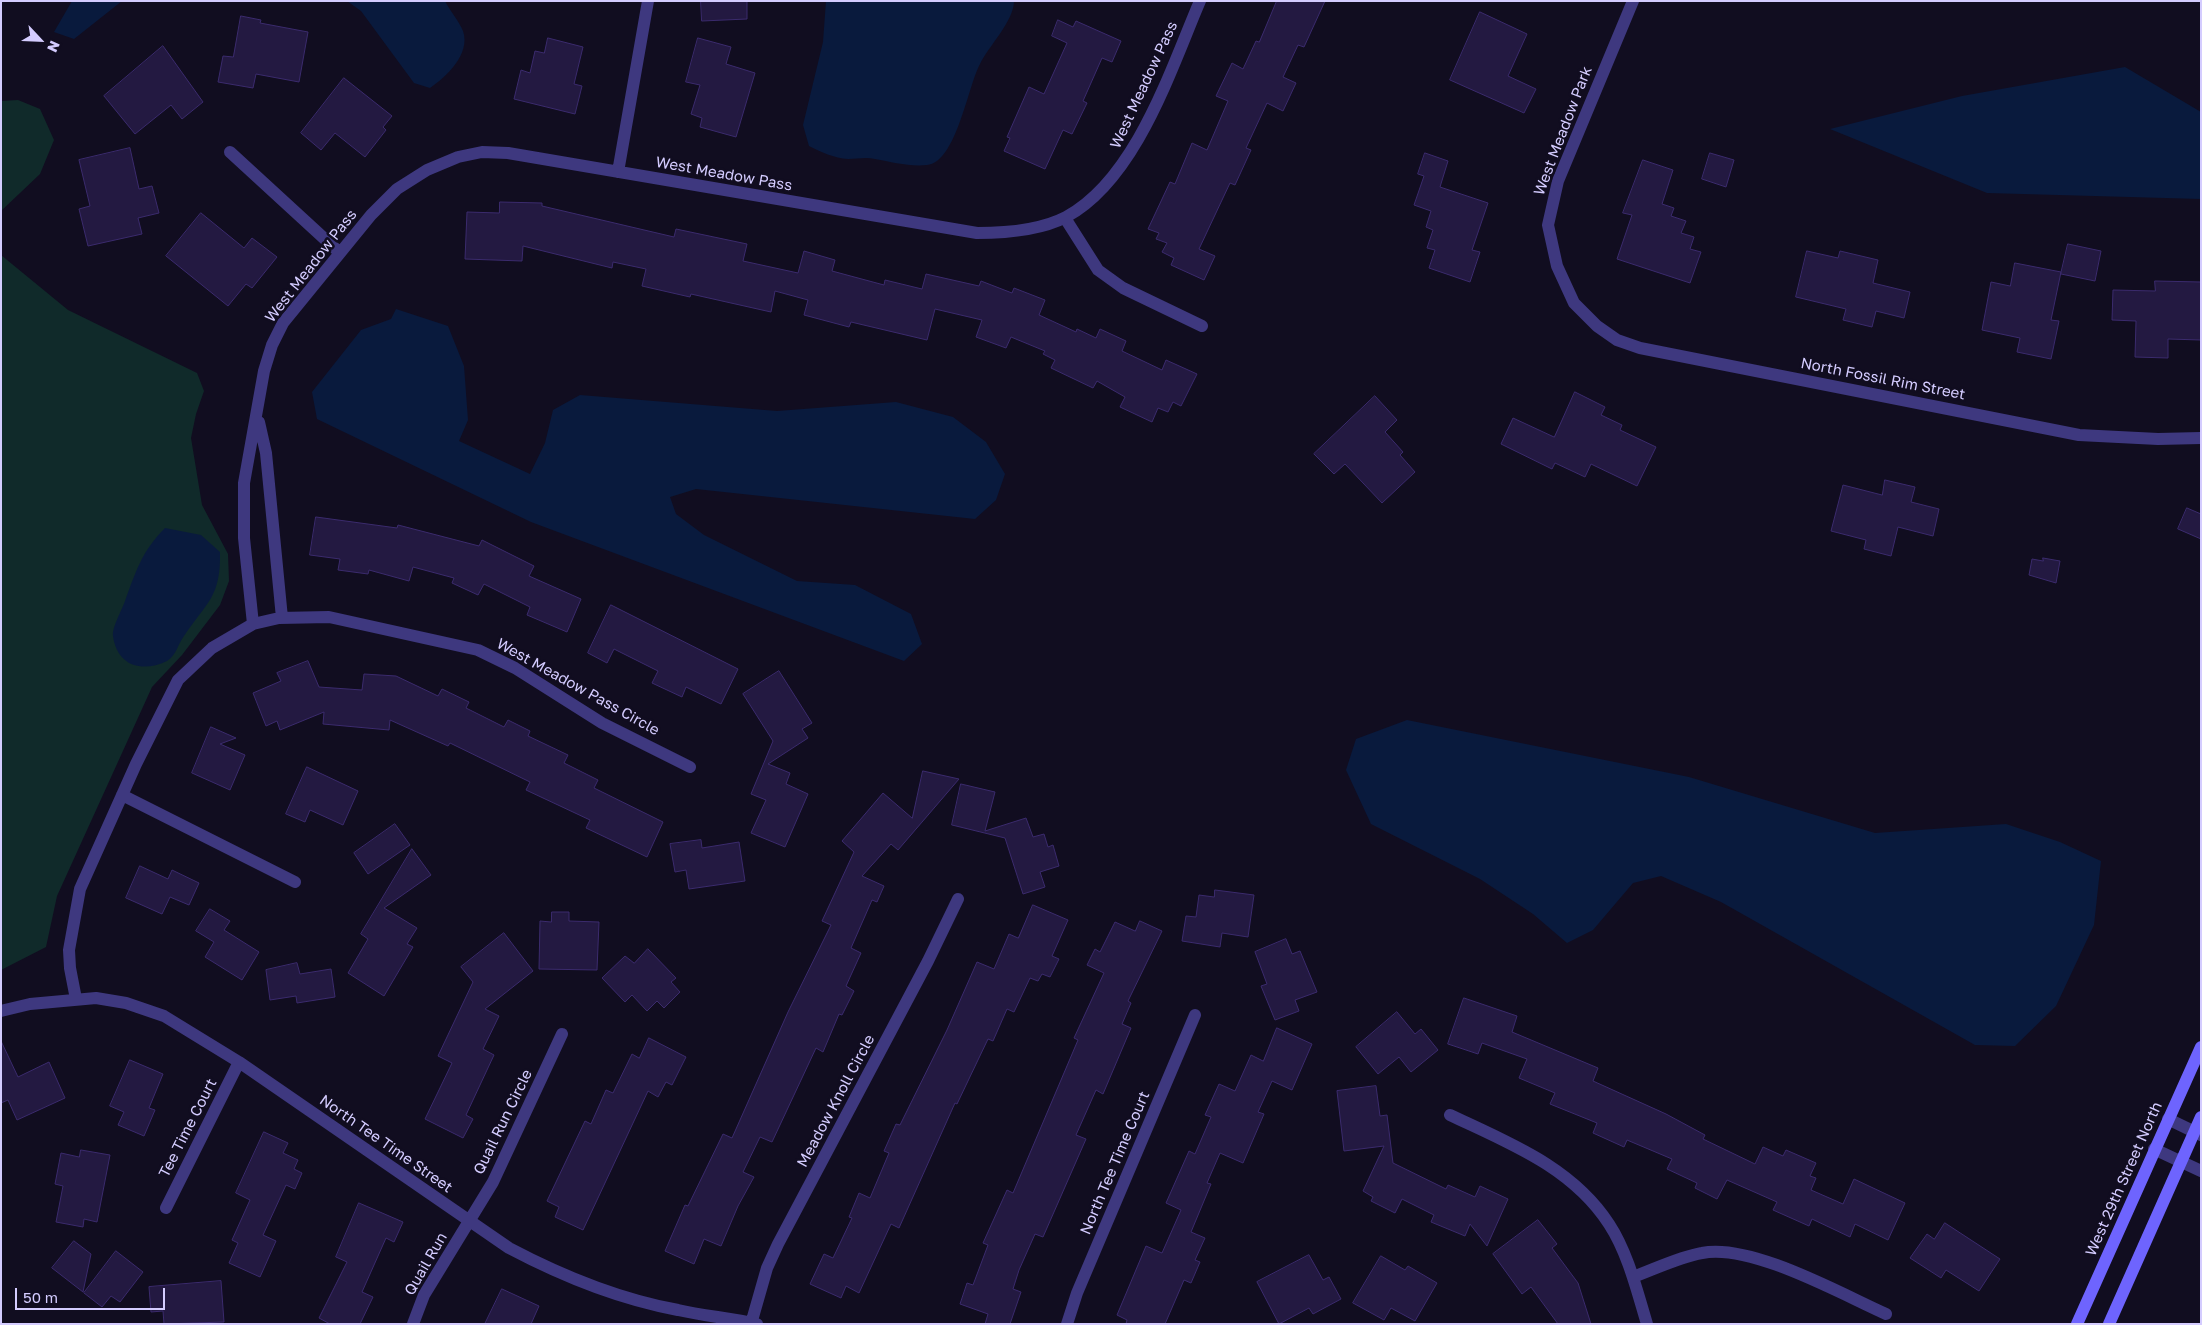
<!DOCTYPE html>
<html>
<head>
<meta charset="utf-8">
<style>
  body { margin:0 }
  #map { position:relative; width:2202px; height:1325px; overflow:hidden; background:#110d20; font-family:"Golos Text",sans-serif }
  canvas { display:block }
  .frame { position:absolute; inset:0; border:2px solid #d4ccff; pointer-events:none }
  .north { position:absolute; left:15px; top:15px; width:50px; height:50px; -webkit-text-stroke:4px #110d20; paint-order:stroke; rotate:115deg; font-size:14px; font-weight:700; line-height:20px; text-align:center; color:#d4ccff }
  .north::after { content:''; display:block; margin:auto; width:18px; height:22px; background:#d4ccff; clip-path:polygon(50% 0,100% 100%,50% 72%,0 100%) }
  .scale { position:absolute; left:15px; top:1288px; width:150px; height:22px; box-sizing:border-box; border:2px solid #d4ccff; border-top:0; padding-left:6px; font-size:15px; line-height:18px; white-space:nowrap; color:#d4ccff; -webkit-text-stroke:4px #110d20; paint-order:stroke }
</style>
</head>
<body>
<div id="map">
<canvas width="2202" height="1325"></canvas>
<div class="frame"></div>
<div class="north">N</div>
<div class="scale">50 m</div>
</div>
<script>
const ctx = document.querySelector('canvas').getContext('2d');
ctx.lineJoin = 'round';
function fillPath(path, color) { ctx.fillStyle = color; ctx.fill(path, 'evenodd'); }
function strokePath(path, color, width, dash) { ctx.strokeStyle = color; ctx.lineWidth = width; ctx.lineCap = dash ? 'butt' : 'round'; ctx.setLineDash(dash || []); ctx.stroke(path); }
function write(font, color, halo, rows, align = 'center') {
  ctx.font = font + ' "Golos Text",sans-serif'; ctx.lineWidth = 5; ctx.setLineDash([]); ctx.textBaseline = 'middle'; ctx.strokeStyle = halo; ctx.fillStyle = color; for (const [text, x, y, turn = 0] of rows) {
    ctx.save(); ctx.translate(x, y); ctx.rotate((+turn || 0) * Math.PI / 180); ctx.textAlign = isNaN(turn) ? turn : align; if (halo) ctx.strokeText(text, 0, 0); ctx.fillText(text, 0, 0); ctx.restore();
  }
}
fillPath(new Path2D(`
  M18 100 40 109 54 140 40 174 1 211V101Z
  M1 255 68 310 197 373 204 391 196 414 191 438 202 505 228 554 229 581 220 605 182 655 152 687 57 896 46 947 1 970Z`), '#102a2a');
fillPath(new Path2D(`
  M72 1H122L74 39 54 32Z
  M347 1H445C450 11 459 21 463 31 471 54 446 77 430 88L414 83 361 11Z
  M826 1H1014C1014 21 988 47 980 64 968 86 956 163 927 165 910 167 892 162 875 159 866 157 857 159 848 159 834 158 821 152 809 146L803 125 823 42Z
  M2125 67 2201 112V199L1987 193 1830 129 1962 96Z
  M396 309 448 326 464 366 468 420 459 441 530 474 545 443 553 410 580 395 777 411 896 402 953 417 986 442 1005 474 996 500 975 519 696 489 670 497 676 514 704 535 797 581 855 585 911 614 922 644 904 661 531 522 317 419 312 392 361 330 391 319Z
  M165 528 201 535 220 552C221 597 207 602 184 636 178 644 176 656 167 661 142 673 117 666 113 636 112 627 122 610 125 601 136 571 142 551 165 528Z
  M1407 720 1689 777 1875 833 2006 824 2060 842 2101 861 2094 925 2056 1006 2015 1046 1975 1045 1721 902 1661 876 1633 883 1593 930 1567 943 1533 914 1480 879 1371 824 1346 770 1356 739Z`), '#091a3d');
const building = new Path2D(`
  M701 1H747V19L702 21Z
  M1277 1H1325L1304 47 1298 45 1283 77 1296 83 1283 111 1267 103 1246 148 1251 150 1235 185 1230 183 1199 249 1215 256 1204 280 1171 265 1174 258 1162 252 1167 243 1156 239 1159 233 1148 229 1170 182 1175 184 1192 143 1207 150 1228 101 1216 96 1232 63 1243 69 1256 41 1259 42Z
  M1480 12 1527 34 1508 76 1536 89 1524 113 1450 80Z
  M241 16 261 20 260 23 308 32 299 82 256 74 253 88 218 82 223 56 233 57Z
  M1058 20 1073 27 1076 21 1121 41 1112 62 1102 58 1083 101 1087 103 1072 134 1063 130 1045 169 1004 151 1010 138 1007 137 1029 87 1044 94 1067 43 1052 36Z
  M548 38 583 47 574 84 582 86 575 114 514 99 521 70 530 73 535 51 544 53Z
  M698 38 731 47 726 64 755 73 736 137 700 127 702 118 691 114 700 85 686 82Z
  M163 46 203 102 182 119 171 105 135 134 104 96Z
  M344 78 392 116 383 127 386 130 365 157 335 133 321 150 301 133Z
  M130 148 139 189 152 186 159 213 138 218 142 234 88 246 79 209 90 206 79 160Z
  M1425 153 1448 161 1440 187 1488 203 1472 250 1480 252 1470 282 1429 268 1435 250 1427 248 1433 230 1426 227 1431 211 1414 205 1424 176 1418 174Z
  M1710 153 1734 160 1726 187 1702 179Z
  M1643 160 1673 170 1662 204 1674 208 1671 216 1686 221 1681 233 1694 237 1690 249 1701 252 1690 283 1617 259 1632 215 1623 213Z
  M500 202 542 203V206L674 237 676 229 747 244 743 261 798 273 804 251 835 260 832 271 884 285 885 280 922 289 926 274 979 286 981 281 1012 293 1014 288 1045 300 1039 315 1076 332 1077 329 1096 338 1100 329 1126 341 1122 351 1162 370 1166 360 1197 374 1181 406 1173 402 1168 412 1158 408 1152 422 1120 407 1125 397 1097 381 1093 388 1051 368 1055 360 1043 354 1045 351 1011 337 1006 348 976 337 982 320 935 309 927 340 851 322 849 327 804 315 808 300 775 291 771 312 691 294 690 297 642 286 646 269 613 262 612 268 523 246 522 261 465 259 467 212 499 213Z
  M201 213 244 248 252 238 277 257 252 288 246 284 228 306 166 256Z
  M2068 244 2101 251 2095 281 2061 274Z
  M1807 251 1838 258 1840 251 1878 260 1873 283 1910 292 1904 318 1876 311 1872 327 1843 320 1846 309 1796 297Z
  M2015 263 2061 272 2051 320 2059 321 2051 359 2017 352 2020 338 1982 330 1991 282 2010 286Z
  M2155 281 2201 282V340L2168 339V358L2135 357 2136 321 2112 320 2113 290 2155 291Z
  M1575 392 1605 407 1601 415 1622 425 1620 430 1656 447 1637 486 1591 464 1585 477 1555 463 1552 469 1501 444 1513 418 1554 437Z
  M1375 396 1397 420 1385 432 1403 452 1400 455 1415 472 1382 503 1345 464 1334 474 1314 454Z
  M1885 480 1915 487 1911 502 1939 509 1933 536 1898 527 1891 556 1864 549 1866 540 1831 531 1843 485 1882 495Z
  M2187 508 2201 514V539L2178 529Z
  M316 517 397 528 398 525 479 546 482 540 534 566 529 576 581 599 567 632 527 615 530 607 484 584 478 595 452 583 454 578 413 567 409 581 369 570 368 574 338 570 340 559 310 555Z
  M2043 558 2060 561 2056 583 2029 575 2032 559 2043 561Z
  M611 605 738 669 721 704 686 687 682 697 652 683 658 671 614 649 607 663 588 653Z
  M308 661 319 687 362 690 364 674 396 676 438 696 442 689 469 702 466 708 504 727 508 720 530 731 528 736 568 755 564 763 598 780 594 788 663 822 647 857 586 828 590 820 526 790 530 782 450 743 448 746 390 720 389 730 323 724 324 712 280 730 277 721 266 726 253 693 281 681 277 673Z
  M779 671 812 723 802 729 808 738 768 764 790 773 786 784 808 794 785 847 751 833 766 800 751 794 773 741 743 694Z
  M211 727 236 738 220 744 245 755 230 790 192 773Z
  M307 767 358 791 343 825 310 810 305 822 286 814Z
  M923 771 959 779 898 850 891 844 862 876 884 886 877 902 872 900 851 948 861 953 846 986 854 991 842 1015 839 1014 823 1052 816 1048 772 1142 760 1137 743 1172 754 1177 738 1206 721 1246 704 1239 694 1264 665 1251 685 1205 688 1206 723 1134 732 1138 788 1012 831 925 822 921 854 852 842 841 883 793 912 818Z
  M961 784 995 792 985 831 1026 818 1033 837 1044 834 1048 847 1053 845 1059 866 1040 872 1045 887 1023 894 1005 838 952 825Z
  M395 824 410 845 368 874 354 853Z
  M701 840 702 848 739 842 745 881 689 889 686 870 675 872 670 844Z
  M412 849 431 875 384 908 417 928 407 944 413 947 384 996 348 973 368 939 361 934Z
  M140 866 168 879 172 870 199 883 189 905 170 897 162 914 126 898Z
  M1215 890 1254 895 1248 937 1222 933 1220 947 1182 941 1186 916 1196 917 1199 895 1214 897Z
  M1033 905 1068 920 1052 956 1059 959 1050 977 1042 974 1038 981 1030 978 1014 1012 1007 1009 993 1041 988 1039 957 1104 955 1103 899 1228 891 1224 859 1293 846 1286 841 1298 810 1284 824 1254 833 1258 852 1218 849 1217 859 1193 870 1198 889 1153 884 1151 896 1124 900 1125 947 1030 977 962 994 969 1009 934 1018 938Z
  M210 909 230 921 224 930 259 952 242 980 205 957 214 942 196 931Z
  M552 912H569V921L599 922 597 970 539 969 540 921 551 922Z
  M1140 921 1162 931 1128 1001 1131 1003 1122 1024 1131 1028 1103 1094 1096 1090 1076 1135 1086 1139 1043 1237 1035 1234 1019 1270 1013 1289 1021 1292 1010 1324H985L988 1314 960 1304 967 1283 973 1285 988 1245 983 1243 1007 1190 1013 1193 1078 1040 1074 1038 1104 973 1087 965 1095 949 1100 952 1115 922 1135 931Z
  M504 933 533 971 485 1009 499 1016 483 1049 494 1055 466 1115 473 1119 463 1138 425 1119 452 1063 438 1056 473 982 461 967Z
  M1286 939 1292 954 1300 951 1317 992 1295 1000 1299 1011 1275 1020 1261 986 1267 984 1255 952Z
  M648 949 676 978 671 982 680 992 664 1008 657 1001 647 1011 632 995 625 1002 602 978 625 956 634 963Z
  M297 963 300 974 331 969 335 997 297 1003 296 996 270 1000 266 970Z
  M1464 998 1517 1016 1512 1032 1598 1068 1593 1081 1666 1114 1705 1135 1703 1139 1755 1164 1763 1147 1783 1156 1786 1150 1816 1163 1810 1176 1816 1178 1811 1190 1843 1204 1854 1179 1905 1203 1888 1240 1855 1224 1850 1237 1812 1219 1809 1226 1773 1210 1777 1202 1727 1180 1717 1199 1695 1188 1697 1183 1667 1169 1672 1159 1627 1140 1624 1147 1593 1133 1597 1123 1550 1104 1555 1093 1519 1078 1527 1059 1482 1043 1478 1054 1448 1044Z
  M1397 1012 1415 1034 1421 1029 1438 1050 1411 1072 1399 1057 1378 1074 1356 1047Z
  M1277 1028 1312 1044 1292 1090 1272 1081 1258 1112 1264 1114 1243 1163 1220 1153 1207 1183 1211 1184 1191 1232 1205 1238 1195 1260 1200 1262 1191 1283 1184 1280 1165 1324H1126L1127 1320 1117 1315 1146 1246 1162 1253 1181 1210 1166 1203 1189 1151 1195 1154 1211 1117 1205 1115 1219 1084 1235 1091 1251 1055 1263 1061Z
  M649 1038 686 1057 672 1085 666 1082 658 1097 648 1091 583 1230 555 1217 559 1207 547 1201 585 1121 591 1124 606 1090 613 1093 632 1054 639 1058Z
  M1 1041 18 1077 49 1062 65 1098 17 1120 8 1100 1 1103Z
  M130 1060 163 1074 149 1108 155 1110 144 1136 118 1125 124 1112 110 1106Z
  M1376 1086 1380 1116 1387 1115 1393 1163 1446 1189 1448 1185 1475 1197 1480 1186 1508 1199 1487 1246 1470 1224 1465 1236 1431 1222 1434 1215 1402 1199 1395 1213 1371 1201 1373 1197 1363 1191 1384 1146 1344 1151 1337 1091Z
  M264 1132 288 1143 283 1153 298 1160 294 1169 302 1173 295 1189 286 1185 263 1235 276 1241 260 1277 229 1263 238 1243 232 1240 250 1200 236 1193Z
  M81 1150 110 1155 97 1222 84 1219 83 1227 56 1222 63 1186 55 1184 61 1153 79 1157Z
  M359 1203 403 1222 394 1242 386 1238 362 1292 373 1297 360 1324H330L319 1318 347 1262 336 1257Z
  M1538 1220 1557 1244 1552 1248 1578 1283 1591 1324H1558L1531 1287 1522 1294 1493 1254Z
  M1945 1223 2000 1259 1979 1291 1946 1270 1941 1278 1910 1258 1927 1234 1934 1239Z
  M74 1241 91 1254 83 1292 52 1268Z
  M116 1251 143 1272 120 1302 111 1296 102 1307 84 1293Z
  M1309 1255 1323 1280 1329 1277 1341 1299 1313 1314 1309 1308 1279 1324 1257 1282Z
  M1381 1256 1405 1270 1408 1266 1437 1283 1415 1321 1391 1308 1384 1320 1353 1303Z
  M221 1281 224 1322 164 1324 163 1311 151 1312 149 1287Z
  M502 1289 539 1306 531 1324H485Z`);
fillPath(building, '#231941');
strokePath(building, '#3b2b6d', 1);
strokePath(new Path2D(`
  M1633 1 1558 181 1548 225 1557 266 1574 303 1597 326 1617 340 1640 348 2079 435 2158 439 2201 438
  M230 152 340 253
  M618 172 648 1
  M1065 218 1098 270 1123 288 1202 326
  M259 422 266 453 282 618
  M253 624 244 538V483L264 371 272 345 283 323 371 215 397 189 427 170 458 157 482 152 508 153 977 233C1004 233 1041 230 1066 217 1136 179 1170 71 1200 1
  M122 795 295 882
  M76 999 70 968 69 950 80 889 136 764 178 680 212 648 253 624 279 618 329 617 478 650 515 668 602 723 690 767
  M1 1011 30 1004 96 998 126 1003 164 1016 239 1062 509 1248C562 1276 618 1299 678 1310 704 1316 731 1318 757 1324
  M1450 1115C1509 1143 1572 1167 1609 1224 1628 1253 1637 1291 1647 1324
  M2168 1119 2201 1135
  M2154 1149 2201 1171
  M166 1208 239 1062
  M1633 1277C1655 1269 1679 1257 1702 1253 1751 1243 1841 1294 1886 1314
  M413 1324 424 1295 493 1182 562 1034
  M751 1324 767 1268 778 1244 928 961 958 899
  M1067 1324 1077 1293 1195 1015`), '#3e387f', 12);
strokePath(new Path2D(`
  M2077 1324 2201 1047
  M2109 1324 2201 1117`), '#6e64fe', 12);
write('15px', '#d4ccff', '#110d20', [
  ["West Meadow Pass",1144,85,-65],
  ["West Meadow Park",1563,131,-69],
  ["West Meadow Pass",724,174,10],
  ["West Meadow Pass",311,266,-52],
  ["North Fossil Rim Street",1883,379,11],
  ["West Meadow Pass Circle",578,687,29],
  ["Meadow Knoll Circle",836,1101,-62],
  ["Quail Run Circle",503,1122,-64],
  ["Tee Time Court",188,1128,-63],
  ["North Tee Time Street",386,1144,35],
  ["North Tee Time Court",1115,1163,-67],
  ["West 29th Street North",2124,1179,-66],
  ["Quail Run",426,1264,-60]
]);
</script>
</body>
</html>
